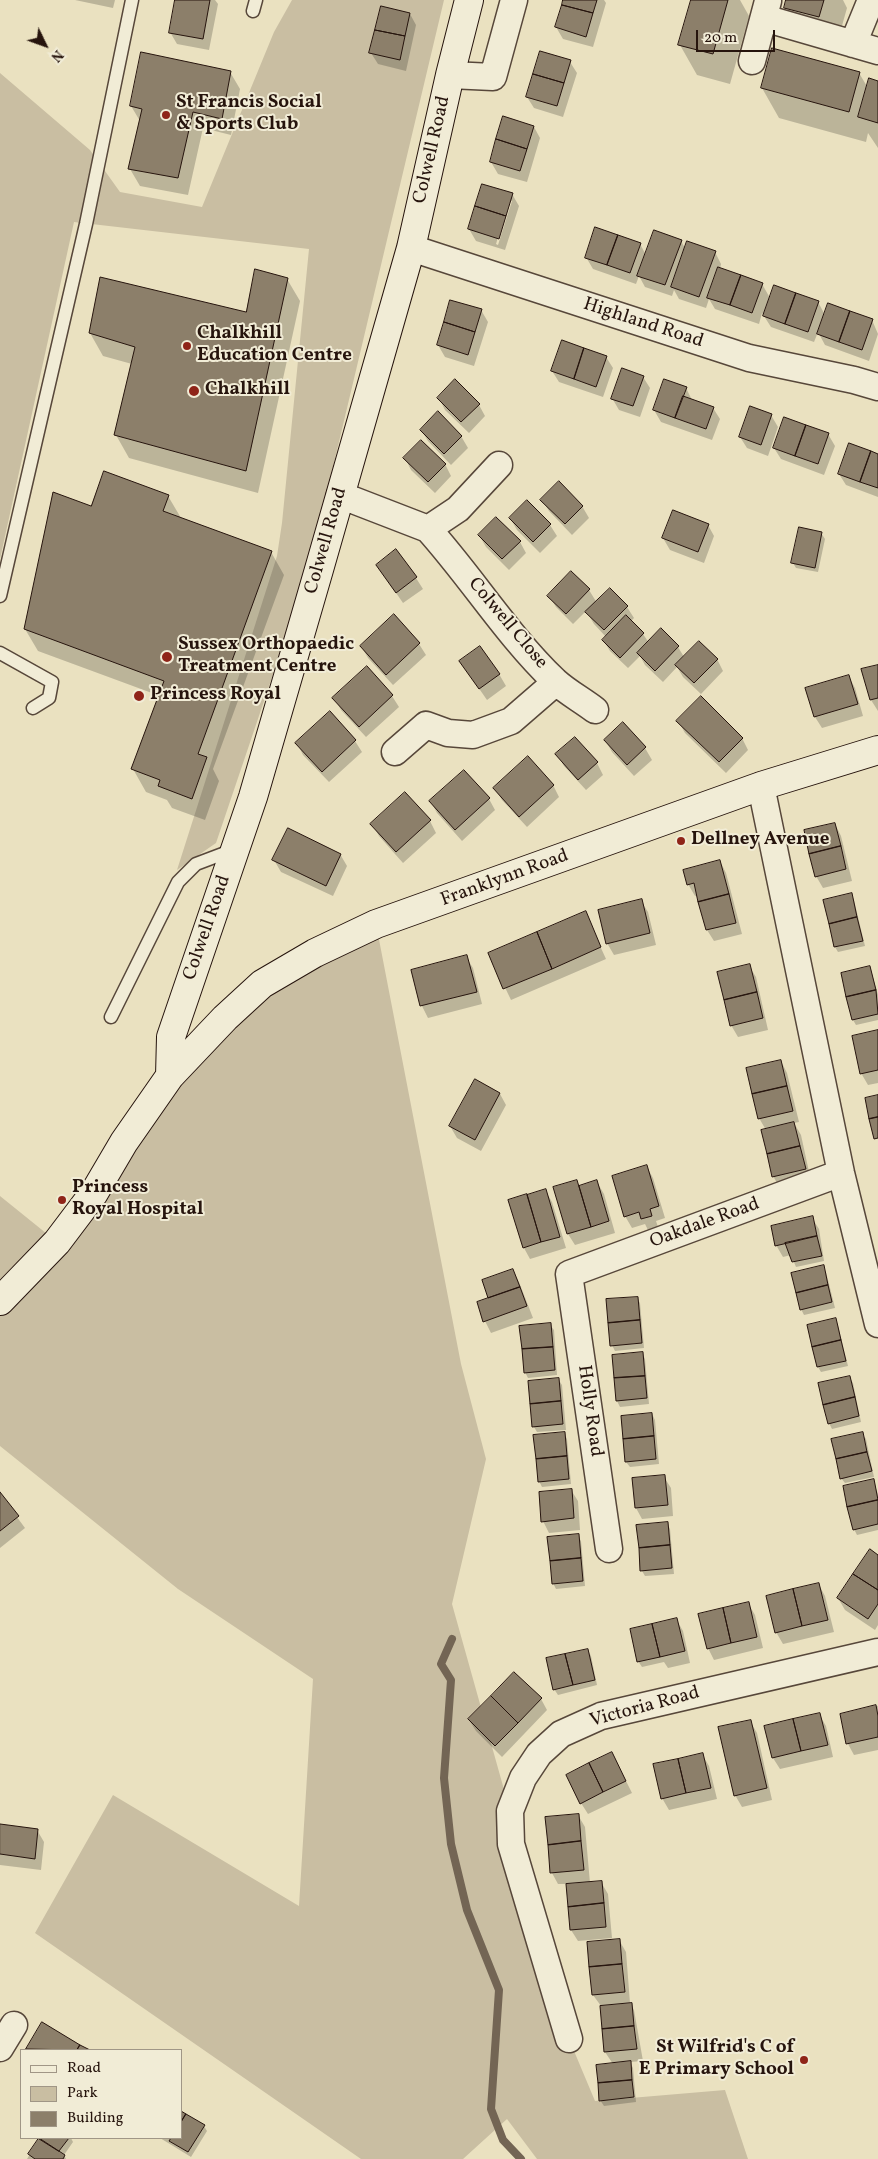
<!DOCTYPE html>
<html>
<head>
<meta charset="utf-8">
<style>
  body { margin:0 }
  #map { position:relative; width:878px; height:2159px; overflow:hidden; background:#eae1c0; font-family:Vollkorn,serif }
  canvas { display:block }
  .legend { position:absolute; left:20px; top:2049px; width:162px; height:90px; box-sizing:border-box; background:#f1ecd6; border:1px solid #a09686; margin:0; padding:6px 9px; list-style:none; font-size:15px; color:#26140d }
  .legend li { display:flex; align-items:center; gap:10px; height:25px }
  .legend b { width:25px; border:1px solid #a09686 }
  .north { position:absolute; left:20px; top:20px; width:50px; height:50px; -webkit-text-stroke:4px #f1ecd6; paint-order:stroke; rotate:132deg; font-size:14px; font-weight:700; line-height:20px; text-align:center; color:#26140d }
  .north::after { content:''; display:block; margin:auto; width:18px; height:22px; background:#26140d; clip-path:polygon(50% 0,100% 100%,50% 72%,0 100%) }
  .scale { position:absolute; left:696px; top:30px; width:79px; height:22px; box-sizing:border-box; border:2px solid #26140d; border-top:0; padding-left:6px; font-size:15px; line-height:18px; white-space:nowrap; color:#26140d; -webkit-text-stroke:4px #f1ecd6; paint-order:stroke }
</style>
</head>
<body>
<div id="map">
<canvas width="878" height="2159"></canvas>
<ul class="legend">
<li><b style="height:6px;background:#f1ecd6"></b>Road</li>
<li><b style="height:14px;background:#c9bea2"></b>Park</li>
<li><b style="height:14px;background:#8c7f6a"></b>Building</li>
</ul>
<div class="north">N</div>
<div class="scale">20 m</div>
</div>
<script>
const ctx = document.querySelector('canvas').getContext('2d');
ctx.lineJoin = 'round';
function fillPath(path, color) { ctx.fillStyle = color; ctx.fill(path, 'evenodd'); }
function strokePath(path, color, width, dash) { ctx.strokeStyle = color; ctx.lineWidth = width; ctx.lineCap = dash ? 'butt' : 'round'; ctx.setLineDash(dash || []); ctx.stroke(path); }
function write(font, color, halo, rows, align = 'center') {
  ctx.font = font + ' Vollkorn,serif'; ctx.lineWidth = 4; ctx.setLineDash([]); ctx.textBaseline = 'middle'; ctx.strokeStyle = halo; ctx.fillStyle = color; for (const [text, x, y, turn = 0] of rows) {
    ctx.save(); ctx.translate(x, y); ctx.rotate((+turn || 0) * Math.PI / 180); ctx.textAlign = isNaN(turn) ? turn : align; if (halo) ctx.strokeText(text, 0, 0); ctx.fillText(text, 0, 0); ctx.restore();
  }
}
fillPath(new Path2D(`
  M292 0H444L309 568 216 843 177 870 277 556 282 523 309 249 74 222 0 559V73L90 150 120 192 202 207 274 32Z
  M376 924 461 1364 486 1459 452 1604 510 1811 569 2039 595 2101 725 2090 748 2159H537L507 2119 463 2159H361L35 1933 113 1795 299 1906 313 1679 178 1589 0 1446V1196L57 1242 124 1142 262 984Z`), '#c9bea2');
fillPath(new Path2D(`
  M75 0H115L113 8Z
  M176 0H215L218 4 209 50 177 44 170 32Z
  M564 0H604L606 3 593 47 563 39 556 27Z
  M692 0H740L749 16 730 84 697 75 680 45Z
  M788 0H843L847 8 836 47 803 38 786 8Z
  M410 14 416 25 406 71 378 64 371 53Z
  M570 62 577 73 563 117 534 108 527 97Z
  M230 72 240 89 231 135 203 128 188 195 140 186 130 169 140 121 131 106Z
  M859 73 868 88 878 82V148L868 133 866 142 779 118 762 88Z
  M534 127 540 138 527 182 498 174 491 162Z
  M512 194 519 206 505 250 476 241 469 229ZM509 201H512L498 245 496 244Z
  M681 241 686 250 715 252 721 264 720 269 762 284 770 298 818 302 825 315 872 320 878 334 869 361 825 345 818 332 814 342 771 327 762 313 759 324 715 309 709 299 706 308 679 299 674 290 672 296 645 287 639 276 636 284 593 269 586 257 640 244 646 255Z
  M287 279 300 301 258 493 129 458 116 435 132 364 103 356 90 333 247 313Z
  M481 310 488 322 474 366 445 357 438 345Z
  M606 357 613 368 603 397 559 382 552 371Z
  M643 377 650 388 640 417 619 410 612 398Z
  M686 388 692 400 713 408 720 419 712 440 661 422 654 410Z
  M439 398 479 405 485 416 469 433 445 410Z
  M771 415 778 427 768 456 747 448 740 437Z
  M421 430 461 436 468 448 451 465 428 441Z
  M828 434 835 446 824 475 781 459 774 448Z
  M878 455V497L846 485 839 474Z
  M405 458 445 464 451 476 435 493 411 470Z
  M168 496 181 518 271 552 284 575 213 769 219 781 205 820 172 808 167 800 146 792 133 769 160 696 38 651 25 629 92 508Z
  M542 500 582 506 589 518 572 535 549 511Z
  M510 518 550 525 557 536 540 553 517 530Z
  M708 525 714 536 704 563 670 550 663 538Z
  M821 533 825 539 818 572 796 568 793 563Z
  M479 535 520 542 526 553 509 570 486 547Z
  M377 565 416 578 423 589 403 603Z
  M589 590 597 603 627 607 634 618 631 621 643 634 649 643 661 630 678 647 684 657 717 659 723 671 701 694 683 677 677 667 663 682 645 665 640 656 628 668 610 651 603 640 606 637 594 624 586 611 573 624 556 607 549 596Z
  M394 616 419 644 426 655 393 685 368 658 361 646Z
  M460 661 499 674 506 686 487 700Z
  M878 666V711L871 700 863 670Z
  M849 677 855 688 863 716 822 728 815 717Z
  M392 696 399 707 366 737 341 710 334 698Z
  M678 721 742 738 748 750 726 773 685 733Z
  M623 724 645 748 652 760 634 776 612 752 605 740Z
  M355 741 362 752 329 782 303 755 297 743Z
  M557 754 597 763 603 775 586 790 564 766Z
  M553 785 559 797 527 827 502 800 495 789Z
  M489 799 495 810 462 841 437 813 431 802Z
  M430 821 436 833 403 863 379 836 372 824Z
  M835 824 841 836 852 881 823 888 816 876Z
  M340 854 347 866 333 896 281 872 274 860Z
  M720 861 726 873 742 934 714 941 707 930 698 895 695 896 688 884Z
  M851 895 854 900 865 946 838 952 835 947 825 901Z
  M641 901 648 912 656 945 614 955 607 943Z
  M585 913 606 959 511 1000 489 954Z
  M466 957 473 968 482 1004 428 1018 422 1006 412 971Z
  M749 966 756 977 768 1030 738 1037 731 1025Z
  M870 967 878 995V1020L856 1025 853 1020Z
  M878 1031V1083L868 1085 861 1073Z
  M781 1061 787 1073 799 1122 794 1123 801 1135 811 1181 780 1188 773 1176 766 1130 759 1118Z
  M500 1094 506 1105 481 1151 457 1138 450 1126Z
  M647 1167 653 1178 665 1218 656 1221 658 1227 648 1230 645 1224 632 1228 625 1216Z
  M576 1181 580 1187 597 1182 604 1194 615 1233 575 1245 568 1234Z
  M545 1190 552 1202 566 1248 530 1259 524 1248Z
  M812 1218 819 1229 824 1261 796 1267 791 1255 783 1257 776 1245Z
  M823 1267 826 1272 835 1308 804 1315 801 1309Z
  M513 1270 519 1282 533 1318 491 1333 485 1321 489 1299 483 1281Z
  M637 1298 640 1303 644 1348 615 1351 612 1345Z
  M835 1319 838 1325 848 1366 821 1372 818 1367 808 1326Z
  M550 1325 554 1330 557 1375 528 1378 525 1372Z
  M642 1353 645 1359 649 1404 620 1407 617 1401 613 1356Z
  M849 1377 853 1383 861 1422 832 1429 829 1423Z
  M558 1379 562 1385 566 1430 537 1432 534 1427 529 1382Z
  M652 1414 655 1420 659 1464 630 1467 626 1462Z
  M564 1433 567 1439 571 1484 542 1487 539 1481Z
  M862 1434 866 1439 874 1477 845 1483 841 1478Z
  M664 1477 671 1488 673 1516 642 1519 636 1508Z
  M873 1480 878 1494V1530L857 1535 854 1529Z
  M571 1490 578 1501 580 1530 549 1533 543 1521Z
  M0 1494 25 1528 0 1548Z
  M667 1523 670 1529 674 1574 645 1576 642 1571Z
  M578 1536 581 1541 585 1586 556 1589 553 1583Z
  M878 1557V1625L875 1630 845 1610 838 1598Z
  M819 1585 825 1596 834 1632 783 1644 776 1632Z
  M748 1603 755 1615 763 1648 714 1660 708 1648Z
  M676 1619 683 1631 690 1663 668 1668 664 1662 642 1667 638 1661Z
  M588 1650 591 1656 597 1685 558 1695 554 1689Z
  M541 1699 547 1710 502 1757 476 1731 469 1720Z
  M878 1706V1750L854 1755 848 1744 841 1715Z
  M819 1714 826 1726 833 1757 780 1769 773 1758Z
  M750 1721 757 1733 772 1800 742 1807 735 1795Z
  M702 1754 709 1766 717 1799 669 1810 662 1798Z
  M618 1765 632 1793 588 1814 581 1803Z
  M578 1815 585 1827 590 1883 601 1882 608 1894 612 1938 578 1941 571 1930 567 1884H558L552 1873Z
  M0 1826 37 1830 44 1842 41 1870 0 1865Z
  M619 1940 626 1952 630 2003 634 2010 643 2061 630 2062 633 2068 636 2102 604 2106 600 2100 613 2064 605 2052 601 2006 593 1995Z
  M42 2024 88 2050H28Z
  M204 2126 207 2131 191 2157 160 2138H181Z
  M36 2138H71L73 2142 64 2155 66 2159H27L38 2141Z`), '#0003');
strokePath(new Path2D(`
  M452 1639 441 1664 451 1680 444 1778 451 1844 467 1910 499 1990 491 2109 503 2140 521 2159`), '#736554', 8);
const building = new Path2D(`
  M175 0H210L203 39 169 33Z
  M563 0H597L593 13 562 5Z
  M691 0H728L713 54 678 45Z
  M786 0H824L819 17 784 8Z
  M562 5 593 13 586 37 555 27Z
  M381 6 410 13 405 36 375 30Z
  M375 30 405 36 400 60 369 53Z
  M772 48 860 72 849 112 761 88Z
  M540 51 571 60 564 83 533 74Z
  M141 52 231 71 222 119 193 112 178 178 128 169 142 109 130 106Z
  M533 74 564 83 557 106 526 97Z
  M869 78 878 81V123L858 117Z
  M503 116 534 126 527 149 496 139Z
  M496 139 527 149 520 171 490 162Z
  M482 184 513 193 506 216 475 206Z
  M475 206 506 216 499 239 468 229Z
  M595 227 618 235 607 265 585 258Z
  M654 230 682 240 665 285 637 276Z
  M618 235 641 243 630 273 607 265Z
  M687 241 716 251 699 297 671 287Z
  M718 267 741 275 730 305 707 298Z
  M255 269 288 278 246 471 114 435 135 347 89 333 100 277 246 312Z
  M741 275 763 283 752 313 730 305Z
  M774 285 796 293 785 324 763 316Z
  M796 293 819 301 808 332 785 324Z
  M450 300 482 309 475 332 444 322Z
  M828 303 850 311 839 342 817 334Z
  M850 311 873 319 862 350 839 342Z
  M444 322 475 332 468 355 437 345Z
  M562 340 584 348 574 379 551 371Z
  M584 348 607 356 596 387 574 379Z
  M622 368 644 376 633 406 611 399Z
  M455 379 480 404 461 422 437 398Z
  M664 379 687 387 675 418 653 410Z
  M683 396 714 407 706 429 675 418Z
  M750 406 772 414 761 445 739 437Z
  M438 411 462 436 444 454 420 430Z
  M784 417 806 425 795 456 773 448Z
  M806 425 829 433 818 464 795 456Z
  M421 440 446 464 428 482 403 458Z
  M849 443 871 451 860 482 838 474Z
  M871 451 878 454V488L860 482Z
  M104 471 169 495 163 511 272 551 198 754 207 757 192 799 158 786 160 780 131 769 164 681 24 629 53 492 91 506Z
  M559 481 583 506 565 524 540 500Z
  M527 500 551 524 533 542 509 518Z
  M673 510 709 524 698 552 662 538Z
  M496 517 521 541 502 559 478 535Z
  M799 527 822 532 815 568 791 563Z
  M396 549 417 577 396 593 376 565Z
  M571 571 590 589 566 614 547 596Z
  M610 588 628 606 604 630 585 612Z
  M394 614 420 643 386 675 360 646Z
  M626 615 644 633 620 658 602 640Z
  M661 628 679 646 655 671 637 653Z
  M699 641 718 659 694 683 675 665Z
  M480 646 500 674 479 689 459 661Z
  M878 665V698L870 700 861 669Z
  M367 666 393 695 359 727 332 698Z
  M849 675 858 704 814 717 805 688Z
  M701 696 743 738 719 762 676 721Z
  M330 711 356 740 322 772 295 743Z
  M623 722 646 747 627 765 604 740Z
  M575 737 598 762 578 780 555 754Z
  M528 756 554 785 519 817 493 788Z
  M464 770 490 798 455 830 429 801Z
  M405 792 431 820 396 852 370 824Z
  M835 823 841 846 809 854 804 830Z
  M288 828 341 854 326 886 272 860Z
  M841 846 846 869 815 877 809 854Z
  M720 860 729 894 698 902 694 883 687 885 683 870Z
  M852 893 857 917 829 924 823 900Z
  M729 894 736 923 706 930 698 902Z
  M642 899 650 933 606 944 598 910Z
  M586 911 601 947 552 969 537 932Z
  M857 917 863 941 834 947 829 924Z
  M537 932 552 969 503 989 488 953Z
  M467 955 477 992 420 1006 411 970Z
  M750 964 757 992 724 1000 717 972Z
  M870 966 876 990 846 997 841 973Z
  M876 990 878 1014 852 1020 846 997Z
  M757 992 763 1018 730 1026 724 1000Z
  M878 1030V1070L860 1074 852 1036Z
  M781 1060 787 1086 752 1094 746 1068Z
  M475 1079 500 1093 475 1140 449 1126Z
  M787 1086 793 1111 758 1119 752 1094Z
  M878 1095V1117L869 1119 865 1098Z
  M878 1117V1138L874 1139 869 1119Z
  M794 1122 800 1146 767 1154 761 1130Z
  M800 1146 806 1169 772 1177 767 1154Z
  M647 1165 659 1206 650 1209 652 1216 641 1219 639 1212 624 1217 612 1176Z
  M577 1180 591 1227 567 1234 553 1187Z
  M597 1180 609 1221 591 1227 579 1186Z
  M546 1189 560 1237 541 1242 527 1195Z
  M527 1194 541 1242 523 1248 508 1200Z
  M813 1216 817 1236 775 1246 771 1226Z
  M817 1236 822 1256 792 1262 785 1243Z
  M824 1265 828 1285 796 1293 791 1273Z
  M513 1269 520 1287 488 1298 482 1280Z
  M828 1285 832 1302 800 1310 796 1293Z
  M520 1287 527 1306 483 1322 477 1302Z
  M638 1297 640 1320 608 1323 606 1299Z
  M836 1318 841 1340 812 1347 807 1325Z
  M640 1320 642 1343 610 1346 608 1323Z
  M551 1323 553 1347 522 1349 519 1326Z
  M841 1340 846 1361 817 1367 812 1347Z
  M553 1347 555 1370 524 1373 522 1349Z
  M643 1352 645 1376 614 1378 612 1355Z
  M645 1376 647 1398 616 1401 614 1378Z
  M850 1376 855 1397 823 1405 818 1383Z
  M559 1378 561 1401 530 1404 528 1381Z
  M855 1397 859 1416 828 1424 823 1405Z
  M561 1401 563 1424 532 1427 530 1404Z
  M652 1413 654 1436 623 1439 621 1416Z
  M565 1432 567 1456 536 1459 533 1435Z
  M863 1432 867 1452 836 1459 831 1439Z
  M654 1436 656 1459 625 1462 623 1439Z
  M867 1452 872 1471 840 1479 836 1459Z
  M567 1456 569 1479 538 1482 536 1459Z
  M665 1475 668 1505 635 1508 632 1478Z
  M874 1479 878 1500 847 1507 843 1486Z
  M572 1489 574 1518 541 1522 539 1492Z
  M0 1492 19 1516 0 1531Z
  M878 1500V1524L853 1530 847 1507Z
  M668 1522 670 1545 639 1548 636 1525Z
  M579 1534 581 1558 550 1561 547 1537Z
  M670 1545 672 1568 640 1571 639 1548Z
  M870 1549 878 1555V1590L853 1574Z
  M581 1558 583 1581 552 1584 550 1561Z
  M853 1574 878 1590V1604L868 1619 837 1598Z
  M819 1583 828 1620 802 1626 793 1589Z
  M793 1589 802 1626 775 1633 766 1596Z
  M749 1602 757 1637 731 1643 723 1608Z
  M723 1608 731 1643 707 1649 698 1614Z
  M677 1618 685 1651 660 1657 652 1624Z
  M652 1624 660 1657 637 1662 630 1629Z
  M588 1649 595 1680 573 1685 565 1654Z
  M565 1654 573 1685 553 1690 546 1658Z
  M514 1672 542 1698 518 1723 491 1696Z
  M491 1696 518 1723 495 1746 468 1719Z
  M876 1705 878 1716V1737L846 1744 840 1714Z
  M820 1713 828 1745 801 1751 793 1719Z
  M793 1719 801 1751 772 1758 764 1726Z
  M751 1720 767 1788 734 1796 718 1727Z
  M612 1752 626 1781 603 1792 589 1763Z
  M703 1753 711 1788 686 1793 678 1759Z
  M678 1759 686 1793 661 1799 653 1764Z
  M589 1763 603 1792 580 1804 566 1775Z
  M579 1814 581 1841 548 1845 545 1817Z
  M0 1824 38 1829 35 1859 0 1854Z
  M581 1841 584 1870 550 1873 548 1845Z
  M602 1881 604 1903 568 1907 566 1884Z
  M604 1903 606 1927 570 1930 568 1907Z
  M620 1939 622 1964 589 1967 587 1942Z
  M622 1964 625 1992 592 1995 589 1967Z
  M632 2003 634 2026 602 2029 600 2006Z
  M42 2022 80 2045 77 2050 26 2049Z
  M634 2026 637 2049 604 2052 602 2029Z
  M80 2045 90 2050H77Z
  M631 2061 632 2080 598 2083 596 2065Z
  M632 2080 634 2097 599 2101 598 2083Z
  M181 2111 186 2114 181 2122Z
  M186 2114 205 2125 188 2152 169 2141 171 2138H181V2122Z
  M38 2138H69L59 2151Z
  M39 2138 65 2155 63 2159H35L28 2154Z`);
fillPath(building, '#8c7f6a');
strokePath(building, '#26140d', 1);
const lane = new Path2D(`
  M253 11 256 0
  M0 596 86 224 132 0
  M0 653 52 682 49 698 33 708
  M111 1017 178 882 196 864 233 850`);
const street = new Path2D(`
  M764 18 878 51
  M853 44 871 0
  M752 61 768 1
  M450 75 493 77 514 0
  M411 248 749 358 854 380 878 387
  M340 495 428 529 458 509 499 465
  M428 529C472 578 507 635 555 681 567 692 582 700 595 710
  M395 752 426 725 448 733 473 735 511 721 556 682
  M761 786 841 1173 878 1324
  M609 1549 569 1274 841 1173
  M569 2039 511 1844 510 1811 523 1778 539 1754 561 1734 601 1716 878 1652
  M0 2048 14 2025`);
const secondary = new Path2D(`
  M170 1076 171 1037 253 797 318 573 411 248 450 75 469 0
  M0 1301 57 1242 94 1193 124 1142 170 1076 225 1018 262 984 315 953 376 924 761 786 878 750`);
strokePath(lane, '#57473a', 15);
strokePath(street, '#57473a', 29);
strokePath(secondary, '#26140d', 30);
strokePath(lane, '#f1ecd6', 12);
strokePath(street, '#f1ecd6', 26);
strokePath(secondary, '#f1ecd6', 28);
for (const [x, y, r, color] of [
  [166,115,5,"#8f2418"],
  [187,346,5,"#8f2418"],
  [194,391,6,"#8f2418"],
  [167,657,6,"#8f2418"],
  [139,696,6,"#8f2418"],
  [681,841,5,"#8f2418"],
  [62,1200,5,"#8f2418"],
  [804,2060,5,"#8f2418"]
]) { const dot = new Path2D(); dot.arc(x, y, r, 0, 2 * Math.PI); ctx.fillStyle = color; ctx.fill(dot); strokePath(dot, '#f1ecd6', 2); }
write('bold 19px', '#26140d', '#f1ecd6', [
  ["St Francis Social",176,104],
  ["& Sports Club",176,126],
  ["Chalkhill",197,335],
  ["Education Centre",197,357],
  ["Chalkhill",205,391],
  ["Sussex Orthopaedic",178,646],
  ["Treatment Centre",178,668],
  ["Princess Royal",150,696],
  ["Dellney Avenue",691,841],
  ["Princess",72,1189],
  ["Royal Hospital",72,1211],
  ["St Wilfrid's C of",794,2049,"right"],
  ["E Primary School",794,2071,"right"]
], 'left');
write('19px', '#26140d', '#f1ecd6', [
  ["Colwell Road",433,150,-77],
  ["Highland Road",643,324,18],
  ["Colwell Road",327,541,-74],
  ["Colwell Close",507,624,50],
  ["Franklynn Road",505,879,-20],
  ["Colwell Road",208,928,-71],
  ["Oakdale Road",705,1224,-20],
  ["Holly Road",589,1411,82],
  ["Victoria Road",645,1708,-15]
]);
</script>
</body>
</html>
